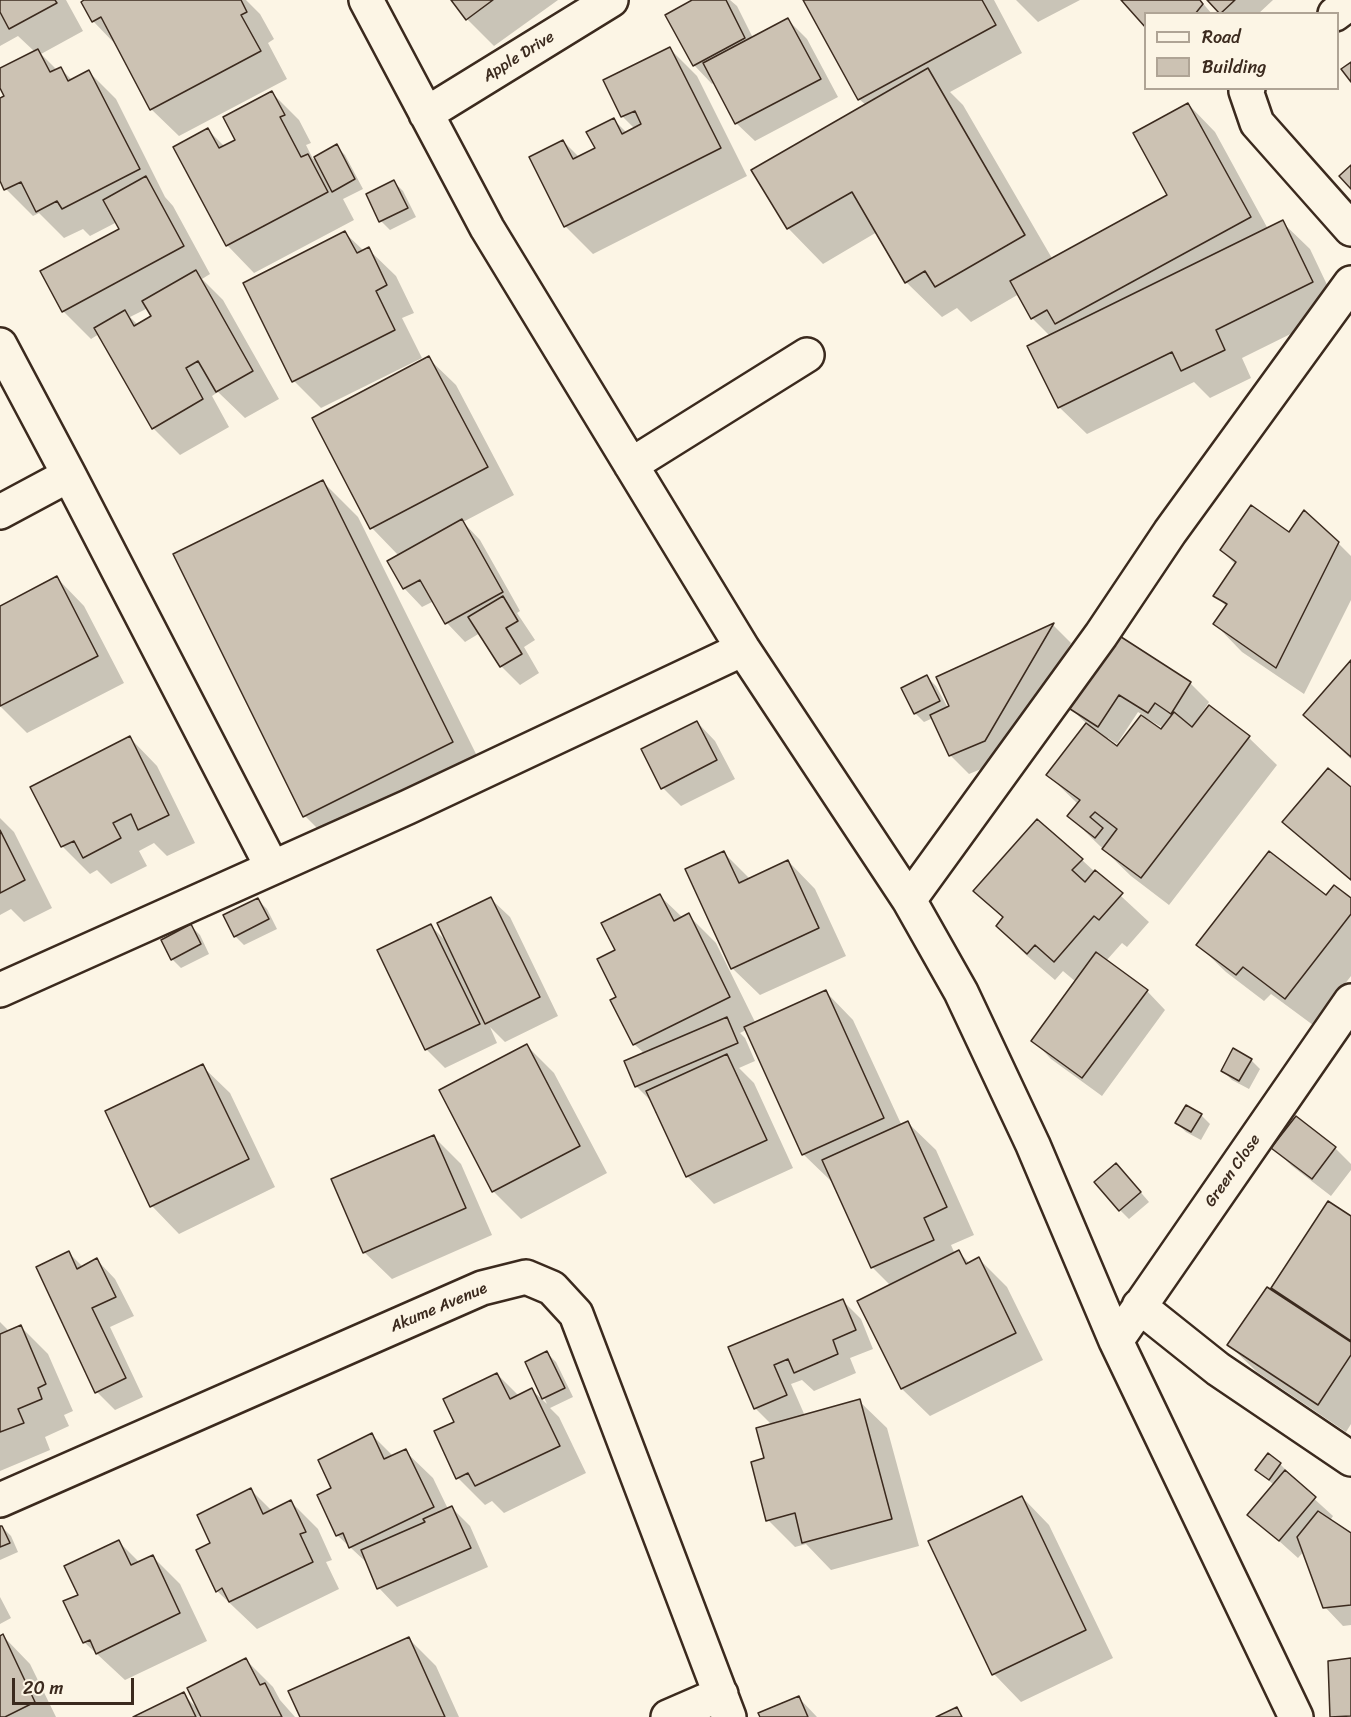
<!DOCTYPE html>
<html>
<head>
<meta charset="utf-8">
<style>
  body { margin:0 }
  #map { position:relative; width:1351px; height:1717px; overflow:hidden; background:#fcf5e5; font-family:Sriracha,sans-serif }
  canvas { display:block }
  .legend { position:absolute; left:1144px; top:12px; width:195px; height:78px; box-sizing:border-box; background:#fcf5e5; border:2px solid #afa495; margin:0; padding:8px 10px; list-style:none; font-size:18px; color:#3b2a1e }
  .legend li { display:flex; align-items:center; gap:12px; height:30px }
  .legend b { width:30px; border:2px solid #afa495 }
  .scale { position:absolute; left:12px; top:1678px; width:122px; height:27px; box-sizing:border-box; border:3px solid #3b2a1e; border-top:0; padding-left:8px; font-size:18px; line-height:21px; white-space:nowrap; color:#3b2a1e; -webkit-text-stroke:4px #fcf5e5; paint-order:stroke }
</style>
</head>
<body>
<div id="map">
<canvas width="1351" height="1717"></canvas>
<ul class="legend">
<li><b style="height:8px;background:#fcf5e5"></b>Road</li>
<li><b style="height:16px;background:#ccc2b3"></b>Building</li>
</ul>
<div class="scale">20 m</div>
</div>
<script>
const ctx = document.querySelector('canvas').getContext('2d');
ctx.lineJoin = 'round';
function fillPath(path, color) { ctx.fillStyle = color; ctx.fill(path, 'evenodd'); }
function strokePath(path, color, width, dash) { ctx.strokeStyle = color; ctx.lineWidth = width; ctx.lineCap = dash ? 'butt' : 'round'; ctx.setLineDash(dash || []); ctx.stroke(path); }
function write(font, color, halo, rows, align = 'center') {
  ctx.font = font + ' Sriracha,sans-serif'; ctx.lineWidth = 5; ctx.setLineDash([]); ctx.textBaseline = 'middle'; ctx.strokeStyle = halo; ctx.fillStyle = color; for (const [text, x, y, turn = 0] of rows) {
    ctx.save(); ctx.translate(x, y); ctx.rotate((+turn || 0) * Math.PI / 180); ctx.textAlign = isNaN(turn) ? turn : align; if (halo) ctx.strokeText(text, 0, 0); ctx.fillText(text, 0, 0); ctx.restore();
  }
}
fillPath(new Path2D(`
  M0 0H66L83 31 41 54 57 70 61 69 72 80 89 72 116 99 165 197 173 206 210 274 202 279 223 300 279 399 245 418 218 392 212 396 229 427 180 455 153 428 99 334 91 339 63 311 121 230 117 222 90 236 83 229 64 238 39 213 33 216 6 189 0 178V100L6 97 0 85V70L35 52 18 36 0 46ZM148 308 153 317 139 326 130 317Z
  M87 0H246L260 14 274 39 268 43 287 79 179 136 151 109 118 47 93 21Z
  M453 0H558L494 46 467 19Z
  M695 0H730L737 6 753 38 788 20 807 39 838 97 755 141 736 123 715 82 712 84 694 65Z
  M805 0H994L1022 53 950 92 963 105 1053 260 1169 196 1188 104 1215 132 1268 229 1282 222 1310 249 1339 310 1242 358 1251 378 1210 398 1194 382 1087 434 1059 407 1050 336 1032 318 1019 294 971 322 957 308 942 317 906 282 877 232 823 264 788 228 866 105 859 99Z
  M1016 0H1080L1038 22Z
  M1123 0H1200L1212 14H1146Z
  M1209 0H1273L1258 14H1221Z
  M670 49 697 76 747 176 593 254 565 226 531 158 563 141 579 157 597 148 614 120 627 133 635 129 623 117 605 81Z
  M272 93 299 120 311 143 306 145 313 159 336 146 345 155 363 189 343 199 354 220 254 273 227 245 208 130 225 147 237 141Z
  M394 182 403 191 416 217 390 230 381 221Z
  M345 233 364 251 368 249 396 276 414 313 402 318 422 358 321 408 294 381Z
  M428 358 456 385 514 495 463 522 480 540 520 611 517 613 535 640 524 647 539 673 520 685 501 666 480 633 465 642 447 623 434 601 422 607 404 588 399 556 372 528Z
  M323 482 358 517 488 778 340 851 305 816 175 555Z
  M1290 534 1338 543 1351 556V600L1304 694 1242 652 1215 624 1227 607 1215 595 1236 565 1221 550Z
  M57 578 84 606 124 683 27 733 0 706V608Z
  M1053 625 1071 643 1003 760 969 774 951 756 933 718 924 722 915 713 927 677 936 686 948 708 951 707 938 677Z
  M1116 635 1190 683 1209 702 1198 719 1199 720 1210 707 1249 738 1277 765 1169 905 1131 876 1069 816 1078 804 1048 775 1087 724 1069 707ZM1138 712 1143 715 1116 750 1106 740 1108 738 1117 744ZM1146 718 1163 728 1161 731 1145 720Z
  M1351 662V759L1305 715Z
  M697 722 715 741 735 779 681 806 663 788Z
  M130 738 157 766 195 843 167 856 154 843 139 851 147 866 111 884 97 870 90 874 62 846Z
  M1351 789V881L1284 822Z
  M0 818 14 832 52 908 24 922 11 909 0 915Z
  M724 853 750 879 788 861 815 889 846 956 760 995 732 968Z
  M1082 860 1149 922 1127 947 1122 943 1106 961 1147 991 1165 1010 1102 1096 1051 1059 1033 1040 1076 982 1063 971 1055 980 1025 954 998 926 1004 919 975 891Z
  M660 896 683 918 688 915 716 943 756 1024 826 992 853 1020 902 1126 908 1123 936 1150 974 1235 951 1245 955 1254 959 1252 970 1264 979 1259 1007 1287 1043 1360 930 1416 902 1389 859 1301 891 1286 872 1267 833 1180 831 1181 803 1154 746 1030 740 1033 745 1038 755 1061 739 1068 754 1083 793 1168 714 1204 687 1176 653 1103 636 1086 645 1054 634 1044 618 998 617 951Z
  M1327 897 1351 899V976L1313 1025 1271 994 1264 1001 1226 972 1198 945Z
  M491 899 510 917 558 1016 505 1042 490 1027 497 1043 445 1068 427 1050 379 951 431 926 447 942Z
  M258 900 267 909 277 929 244 945 235 936Z
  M191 926 200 935 209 954 181 968 172 959Z
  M527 1046 554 1073 607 1173 521 1219 493 1191Z
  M1251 1060 1260 1069 1249 1089 1232 1080 1223 1071Z
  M202 1066 230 1093 275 1187 179 1234 152 1206 107 1112Z
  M1201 1115 1210 1124 1201 1140 1186 1132 1177 1123Z
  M433 1136 461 1164 492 1235 392 1279 364 1252Z
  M1273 1148H1335L1351 1164V1170L1331 1196 1292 1166Z
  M1125 1174 1149 1202 1129 1219 1120 1210Z
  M1328 1203 1351 1218V1424L1346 1432 1257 1372 1229 1345 1271 1291Z
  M69 1253 83 1267 97 1260 115 1279 134 1316 110 1327 143 1397 115 1410 97 1392Z
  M843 1301 861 1319 873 1349 850 1358 856 1373 814 1391 802 1380 791 1384 805 1416 859 1401 887 1428 919 1546 831 1570 806 1544 795 1547 768 1520 766 1460 772 1425 755 1408 730 1348Z
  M0 1322 10 1332 21 1327 48 1354 73 1411 64 1415 69 1426 45 1437 50 1450 0 1471Z
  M547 1353 556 1362 573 1397 550 1408 559 1417 586 1473 504 1513 492 1501 485 1505 458 1478 456 1422 497 1374 519 1396 531 1389 547 1404 527 1362Z
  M372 1435 393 1456 405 1451 433 1478 448 1509 452 1508 470 1526 488 1567 397 1607 379 1588 366 1562 337 1535Z
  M1268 1455 1280 1464 1289 1473 1288 1475 1333 1516 1330 1521 1351 1535V1625L1343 1626 1325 1607 1304 1551 1298 1558 1249 1514 1274 1485 1257 1470Z
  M251 1490 272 1511 291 1502 318 1529 332 1560 326 1562 339 1589 257 1629 217 1591 212 1544Z
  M1022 1497 1049 1525 1113 1658 1021 1702 994 1674 930 1541Z
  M2 1527 11 1536 18 1552 0 1560V1528Z
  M119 1542 140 1563 153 1557 180 1584 207 1641 125 1680 84 1642 80 1595Z
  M0 1597 11 1618 0 1624Z
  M3 1636 30 1664 56 1717H0V1637Z
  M409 1639 436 1666 459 1717H301Z
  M246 1660 273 1687 280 1700 295 1717H136L183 1694 198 1709Z
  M798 1697 817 1717H761Z`), '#0003');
const building = new Path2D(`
  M0 0H55L57 3 9 29 0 12Z
  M84 0H241L247 12 241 15 261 51 150 110 101 17 92 22 81 2Z
  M451 0H493L466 20Z
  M692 0H726L745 38 693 66 665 15Z
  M803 0H982L996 25 858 100Z
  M1121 0H1200L1203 4 1195 14H1146V28Z
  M1207 0H1235L1220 14Z
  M788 18 821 79 735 124 703 63Z
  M670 47 721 148 564 227 529 157 563 140 573 159 595 148 586 132 614 118 622 134 641 124 635 111 621 117 603 80Z
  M38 49 50 72 61 67 68 81 89 70 140 169 62 209 57 201 36 212 21 182 4 190 0 181V98L4 96 0 88V68Z
  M1351 62V82L1341 69Z
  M928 68 1025 235 935 287 925 271 905 283 852 192 787 229 751 170Z
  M272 91 285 115 280 117 301 157 308 154 328 192 226 246 173 147 208 128 219 148 235 140 223 117Z
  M1188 103 1251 217 1055 324 1047 310 1031 319 1010 281 1167 195 1133 133Z
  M337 144 355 179 332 192 314 157Z
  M1351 165V189L1339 176Z
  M146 176 184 246 62 312 40 271 119 229 103 200Z
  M394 180 408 208 379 222 366 194Z
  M1283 220 1313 282 1216 330 1225 350 1181 371 1172 352 1058 408 1027 346Z
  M345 231 357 253 369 247 387 285 376 291 395 330 292 382 243 283Z
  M196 270 253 371 216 392 198 361 186 368 203 399 152 429 94 328 125 310 134 326 151 316 142 301Z
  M429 356 488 467 370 529 312 418Z
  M323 480 453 742 303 817 173 554Z
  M1251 505 1289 532 1304 510 1339 542 1276 668 1213 624 1227 604 1213 596 1236 562 1220 550Z
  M462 519 503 592 445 624 420 580 403 589 387 561Z
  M57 576 98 656 0 706V606Z
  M503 596 518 621 506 628 522 654 500 667 468 617Z
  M1054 623 985 741 949 756 930 715 949 706 936 677Z
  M1115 633 1191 682 1171 714 1155 703 1148 713 1119 695 1098 727 1067 707Z
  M1351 660V757L1303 715Z
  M927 675 940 701 914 714 901 688Z
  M1209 705 1250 736 1141 878 1102 849 1117 829 1095 812 1090 817 1103 828 1095 838 1067 816 1080 800 1046 775 1086 723 1117 746 1141 715 1161 729 1174 712 1192 727Z
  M697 721 717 760 661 789 641 749Z
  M130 736 169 815 138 830 131 814 113 823 121 838 83 858 74 841 61 847 30 787Z
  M1328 768 1351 787V880L1282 822Z
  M1037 819 1083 859 1072 870 1085 882 1095 870 1123 893 1099 920 1094 916 1054 962 1035 945 1027 954 996 926 1003 917 973 891Z
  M0 830 25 880 0 893Z
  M724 851 739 883 788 860 819 928 731 969 685 869Z
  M1269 851 1326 895 1334 885 1351 898V914L1285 999 1243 967 1236 975 1196 945Z
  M660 894 674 921 689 913 730 997 633 1045 610 1000 616 997 597 959 615 950 601 923Z
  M491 897 540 997 485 1024 437 923Z
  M258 898 269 919 234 937 223 915Z
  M191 924 201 944 171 960 161 940Z
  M431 924 480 1024 425 1050 377 950Z
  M1096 952 1148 990 1082 1078 1031 1041Z
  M826 990 884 1118 802 1155 744 1027Z
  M727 1017 738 1043 635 1087 624 1061Z
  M527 1044 580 1146 492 1192 439 1090Z
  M1233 1048 1252 1059 1239 1081 1221 1071Z
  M727 1054 767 1140 686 1177 646 1091Z
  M203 1064 249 1159 150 1207 105 1111Z
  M1186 1105 1202 1114 1191 1132 1175 1123Z
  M1296 1116 1336 1147 1312 1179 1271 1148Z
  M908 1121 947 1207 924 1218 934 1240 871 1268 822 1160Z
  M434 1135 466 1208 363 1253 331 1179Z
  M1116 1163 1141 1192 1119 1211 1094 1182Z
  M1328 1201 1351 1216V1341L1271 1288Z
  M959 1250 966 1264 979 1257 1016 1333 901 1389 857 1301Z
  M69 1251 77 1269 97 1258 116 1297 92 1308 126 1378 95 1393 36 1267Z
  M1267 1287 1351 1342V1355L1318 1405 1227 1345Z
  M843 1299 856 1330 833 1340 838 1354 794 1373 788 1359 774 1365 787 1395 754 1409 728 1347Z
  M21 1325 46 1384 38 1388 42 1399 18 1409 24 1423 0 1432V1334Z
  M547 1351 565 1388 542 1399 525 1362Z
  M497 1373 510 1399 532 1388 560 1446 475 1486 468 1473 456 1479 434 1431 454 1422 443 1399Z
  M860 1399 892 1519 802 1543 795 1513 766 1521 751 1462 764 1458 756 1428Z
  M372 1433 384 1459 406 1449 434 1507 349 1548 343 1533 336 1536 317 1495 331 1488 318 1460Z
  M1268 1453 1281 1463 1269 1480 1255 1470Z
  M1285 1470 1316 1497 1279 1541 1247 1515Z
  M251 1488 263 1514 291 1500 306 1532 300 1534 313 1562 229 1602 222 1588 216 1592 196 1550 210 1543 197 1515Z
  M1022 1496 1086 1630 992 1675 928 1541Z
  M452 1506 471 1548 377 1589 361 1550 425 1522 423 1519Z
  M1318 1511 1351 1533V1605L1323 1608 1297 1537Z
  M0 1526H2L10 1543 0 1547Z
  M119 1540 131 1565 153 1555 180 1613 96 1654 90 1640 83 1643 63 1601 78 1595 64 1566Z
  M3 1634 35 1702 5 1717H0V1636Z
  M409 1637 445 1717H300L288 1691Z
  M246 1658 260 1685 265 1683 282 1717H201L187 1688Z
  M1351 1658V1716L1330 1717 1328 1661Z
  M184 1692 196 1717H133Z
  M799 1696 808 1717H760L758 1713Z
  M957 1707 962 1717H936Z`);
fillPath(building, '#ccc2b3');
strokePath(building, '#3b2a1e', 1.5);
const minor = new Path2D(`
  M366 0 487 228 743 649 909 900 961 992 1033 1145 1116 1341 1296 1717
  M1335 14 1351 2
  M1248 88 1246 91 1257 123 1351 229
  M426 114 611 0
  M0 345 69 475 272 867
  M631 465 807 355
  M0 512 69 475
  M909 900 1101 635 1170 532 1351 283
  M0 990 408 807 743 649
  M1139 1306 1218 1369 1351 1459
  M1116 1341 1351 1001
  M0 1500 482 1288 526 1277 552 1288 576 1314 729 1717
  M668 1717 721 1694`);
strokePath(minor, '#3b2a1e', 38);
strokePath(minor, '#fcf5e5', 33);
write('16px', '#3b2a1e', '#fcf5e5', [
  ["Apple Drive",519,57,-32],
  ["Green Close",1233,1171,-55],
  ["Akume Avenue",439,1308,-23]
]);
</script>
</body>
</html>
